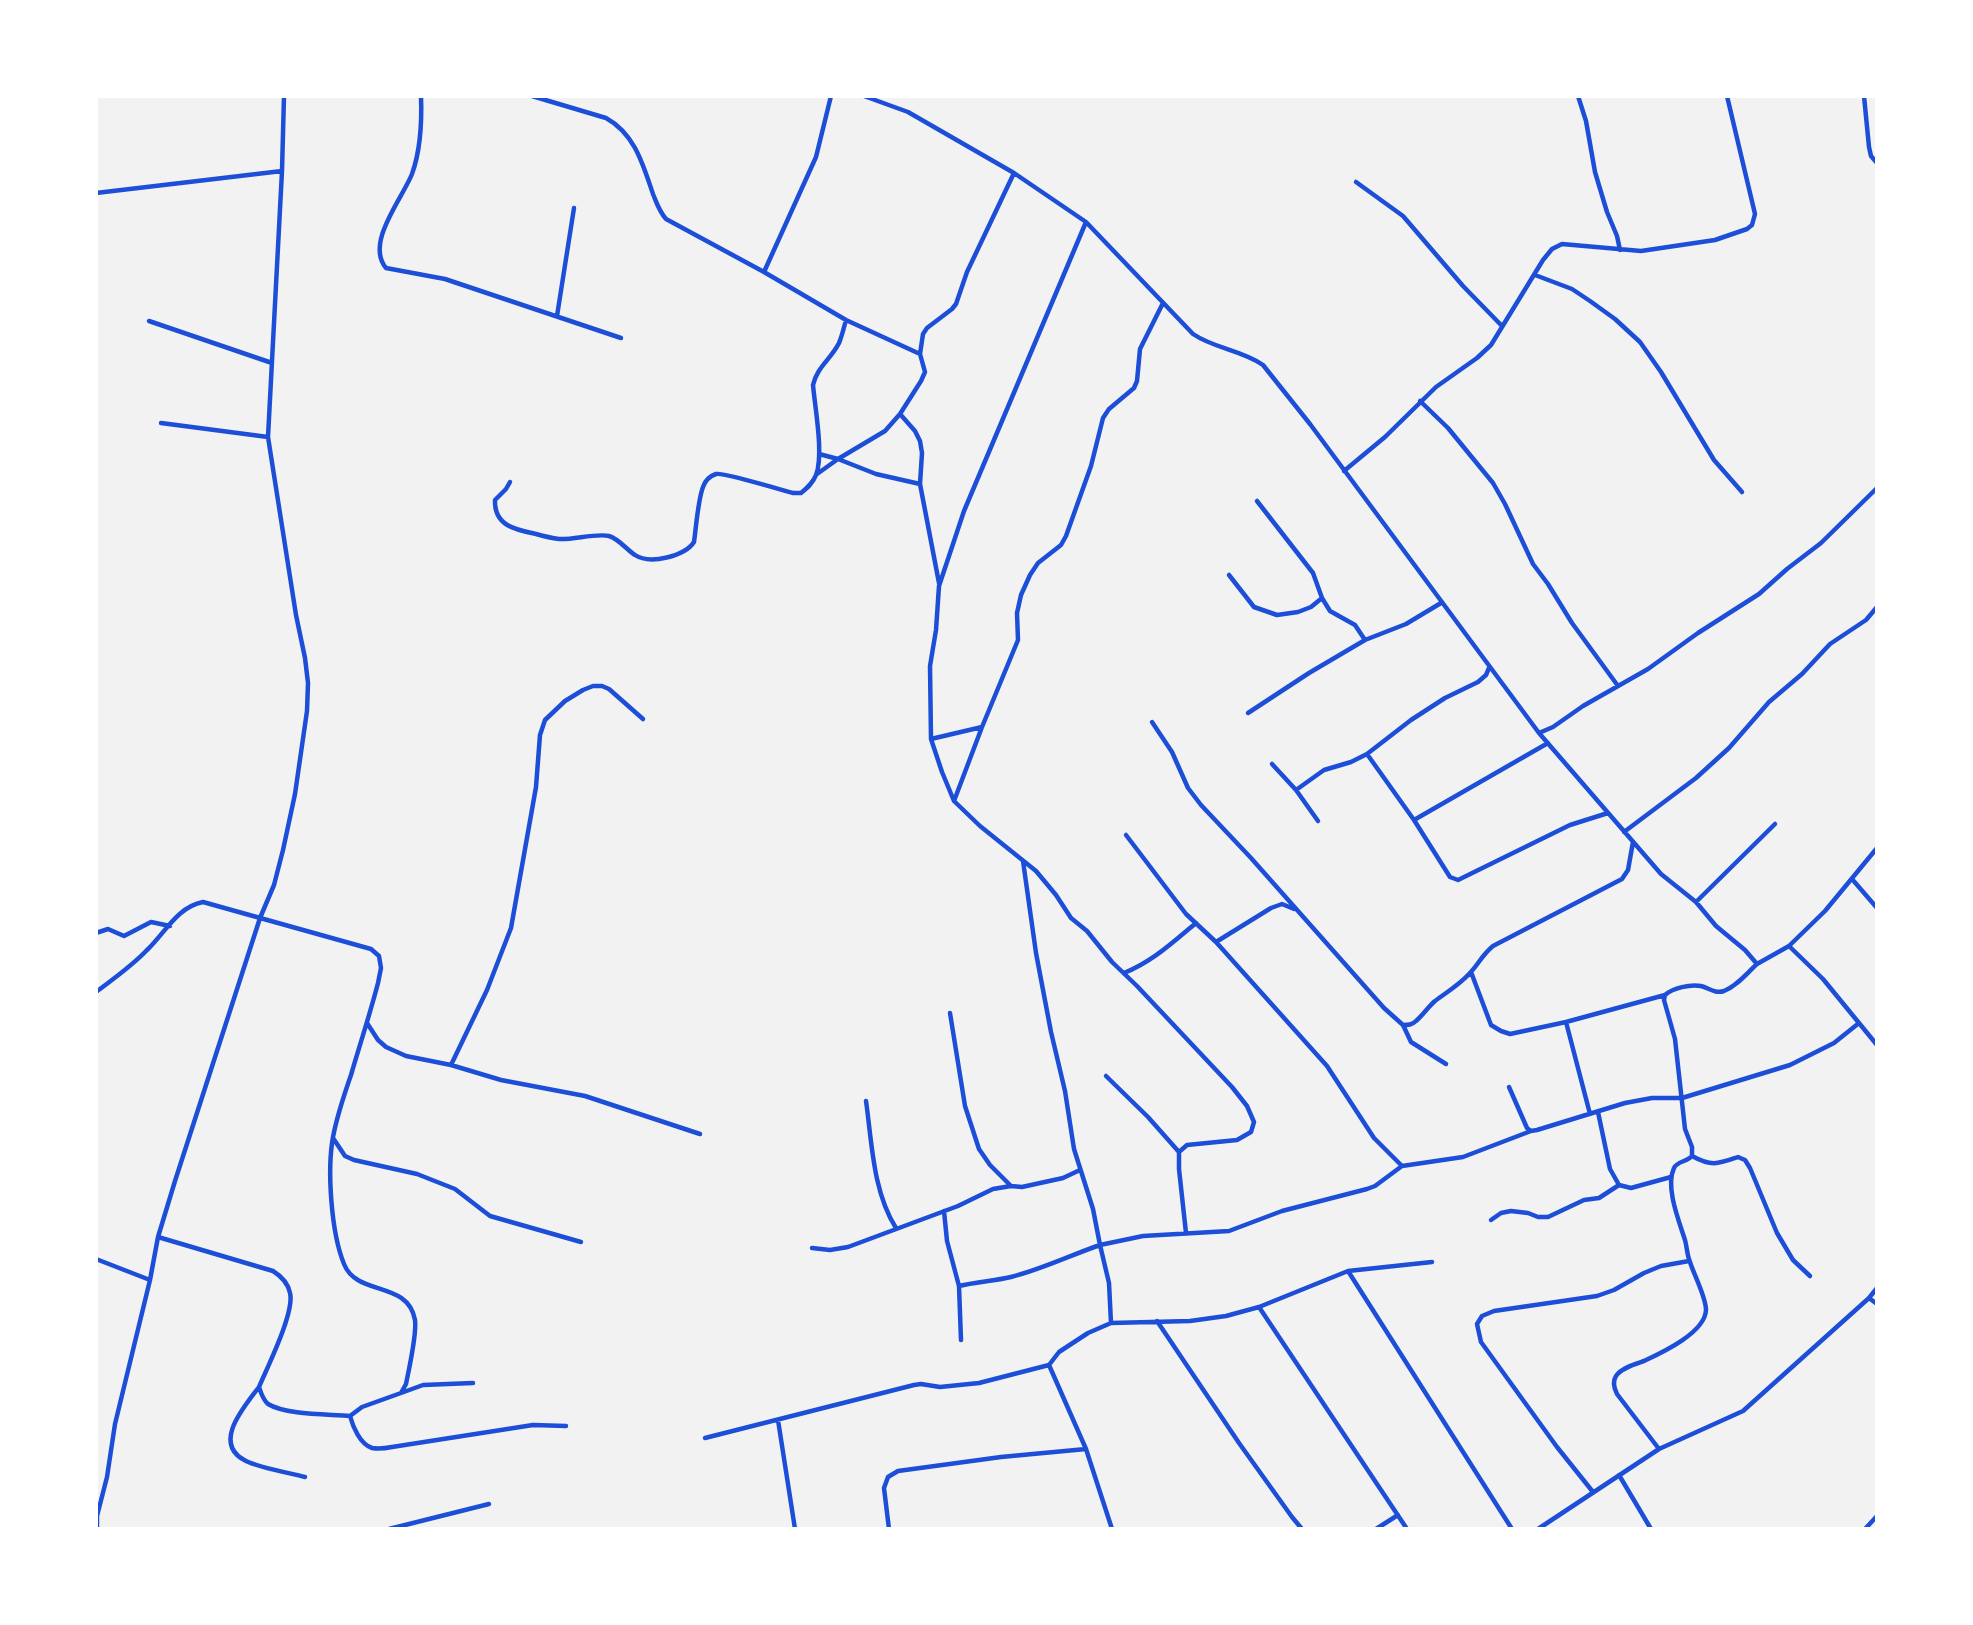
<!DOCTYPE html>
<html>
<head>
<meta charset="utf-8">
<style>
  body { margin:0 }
  #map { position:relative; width:1973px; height:1625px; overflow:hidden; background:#f2f2f2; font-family:Roboto,sans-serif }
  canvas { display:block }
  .frame { position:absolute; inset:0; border:98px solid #fff; pointer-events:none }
</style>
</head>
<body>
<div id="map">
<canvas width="1973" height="1625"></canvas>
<div class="frame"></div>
</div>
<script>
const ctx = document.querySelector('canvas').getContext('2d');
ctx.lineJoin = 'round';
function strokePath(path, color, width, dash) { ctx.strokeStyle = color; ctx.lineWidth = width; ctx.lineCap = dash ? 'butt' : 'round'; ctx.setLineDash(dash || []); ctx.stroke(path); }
strokePath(new Path2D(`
  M421 96C422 123 421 149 412 174 402 199 365 243 386 268L445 279 621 338
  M532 96 606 118C635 134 643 165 653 194 657 204 659 211 666 219L764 272
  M831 96 816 157 764 272 846 320 920 354
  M864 96 908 112 1014 173 1086 222 1193 334C1215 349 1242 350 1263 365L1310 424 1539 733 1661 874 1696 902 1716 926 1745 950 1757 964C1747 973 1737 986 1724 991 1715 994 1709 988 1701 986 1690 984 1673 988 1665 995L1566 1022 1510 1034 1501 1031 1491 1025 1471 972
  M1578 96 1586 121 1595 172 1607 212 1617 236 1620 250
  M1864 96 1869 147 1871 156 1877 163
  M1356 182 1403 216 1463 286 1502 326
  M96 193 282 171
  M1086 222 964 511 939 586 936 630 930 666 931 739 942 772 954 801 980 826 1036 871 1056 895 1071 918 1087 931 1112 962 1137 986 1232 1087 1247 1106 1254 1122 1251 1132 1237 1140 1187 1145 1179 1152V1169L1186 1233
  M1535 275 1572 289 1590 301 1615 319 1640 342 1661 372 1714 460 1742 492
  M557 316 574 208
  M149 321 272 363
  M1420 401 1448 428 1493 483 1505 504 1533 564 1548 584 1572 623 1618 686
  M900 414 915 431 920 441 922 453 920 484 939 583
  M161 423 268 437
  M819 454 838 459 876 474 920 484
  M1344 471 1385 437 1436 387 1477 358 1491 345 1543 260 1552 249 1562 244 1641 251 1715 240 1747 229 1752 225 1755 214 1727 96
  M817 474 838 459 885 431 900 414 921 381 925 372 920 354 923 334 927 328 952 309 956 304 967 272 1014 173
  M510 482 506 489 495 500C494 526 516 530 536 534 543 536 551 538 559 539 573 540 596 533 609 536 619 539 627 550 635 555 650 565 685 556 694 542 696 528 698 500 703 487 705 481 710 476 716 474 722 472 782 490 793 493H801C807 488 813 483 816 475 824 455 815 408 813 385 817 367 831 359 839 343 842 336 844 327 846 320
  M1257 501 1313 573 1322 598 1330 611 1355 625 1365 640
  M1229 575 1254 607 1277 615 1298 612 1311 607 1322 598
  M1248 713 1309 673 1365 640 1406 624 1441 603
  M1152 722 1172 752 1188 788 1201 805 1251 858 1384 1008 1403 1025C1408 1025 1412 1025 1416 1021 1423 1015 1428 1007 1435 1001 1447 992 1459 985 1469 974 1479 964 1481 956 1493 946L1622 879 1628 870 1633 842
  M1539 733 1553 727 1583 706 1648 669 1698 633 1759 594 1787 569 1821 543 1877 488
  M931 739 982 727
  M1367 754 1414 820 1450 877 1458 880 1570 825 1608 813
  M1272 764 1296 790 1318 821
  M1296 790 1324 770 1351 762 1367 754 1411 720 1445 698 1478 682 1486 675 1489 668
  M954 801 982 727 1018 640 1017 613 1021 595 1030 575 1038 563 1061 545 1066 536 1091 466 1103 418 1109 409 1134 388 1137 381 1140 349 1163 303
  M1414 820 1548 743
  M1624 832 1696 778 1729 748 1769 702 1802 674 1830 644 1866 620 1877 607
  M1126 835 1186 914 1216 942 1271 908 1282 904 1294 909
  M1852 879 1877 908
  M1696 902 1775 824
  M96 933 108 929 124 936 151 922 170 926
  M1216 942 1327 1066 1374 1138 1402 1166
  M1789 946 1823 979 1877 1045
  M1757 964 1789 946 1825 911 1877 848
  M1124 973C1152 962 1173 942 1196 923
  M96 992C113 979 132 966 147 950 165 933 177 907 203 902L371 949 379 956 381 968 378 983C370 1014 360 1044 351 1075 344 1095 337 1116 333 1137 327 1170 331 1232 344 1264 357 1297 408 1280 415 1320 417 1334 409 1369 406 1384L401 1393 362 1407 350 1416C353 1427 360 1444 372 1448 378 1449 387 1448 392 1447L533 1425 566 1426
  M950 1013 965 1106 979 1149 990 1165 1011 1186 1022 1187 1063 1178 1080 1170
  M1566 1022 1590 1114
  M367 1023 378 1040 386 1047 406 1056 451 1065 501 1080 585 1096 700 1134
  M1403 1025 1411 1042 1446 1064
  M451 1065 487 990 511 928 536 787 540 735 545 720 565 701 583 690 593 686H602L609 689 643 719
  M1106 1076 1148 1117 1179 1152
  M1509 1087 1527 1128 1531 1131 1537 1130 1625 1103 1652 1098H1682L1790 1065 1834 1043 1859 1023
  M866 1101C872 1143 873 1192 896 1228
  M1598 1112 1610 1169 1619 1185 1631 1188 1671 1177
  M333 1138 345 1156 354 1160 417 1174 455 1189 490 1216 581 1242
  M1692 1156C1712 1167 1718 1164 1738 1157L1745 1160 1750 1168 1777 1233 1793 1260 1810 1276
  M944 1211 947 1241 959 1286 961 1340
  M1491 1220 1501 1213 1511 1211 1528 1213 1538 1217H1548L1584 1200 1599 1198 1619 1185
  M158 1237 273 1271C281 1276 288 1283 290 1293 295 1312 267 1368 259 1387 261 1393 263 1400 268 1404 286 1415 328 1414 350 1416
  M812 1248 830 1250 848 1247 958 1206 993 1189 1011 1186
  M96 1259 150 1280 115 1424 107 1477 97 1516V1529
  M1348 1271 1512 1529
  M150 1280 158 1237 175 1181 260 918 274 885 283 850 295 794 307 711 308 683 305 658 296 615 268 437 282 171 284 96
  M959 1286C976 1282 994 1281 1011 1277 1040 1270 1071 1255 1100 1245L1093 1209 1074 1149 1065 1091 1051 1032 1036 953 1023 861
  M1869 1298 1877 1288
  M1259 1307 1407 1529
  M1157 1321 1239 1443 1292 1517 1302 1529
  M1111 1323 1109 1283 1100 1245 1143 1236 1229 1231 1282 1211 1367 1189 1375 1186 1402 1166 1463 1157 1531 1131
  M1049 1365 1086 1449 1112 1529
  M259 1387C244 1407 211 1444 246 1461 260 1468 290 1473 305 1477
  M401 1393 423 1385 473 1383
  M778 1420 795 1529
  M705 1438 914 1385 921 1384 940 1387 979 1383 1049 1365 1059 1352 1088 1333 1111 1323 1190 1321 1226 1316 1259 1307 1348 1271 1432 1262
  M1659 1449 1617 1394C1614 1388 1612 1382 1616 1376 1621 1368 1635 1364 1644 1361 1661 1353 1705 1333 1706 1310 1706 1297 1694 1275 1690 1262 1687 1255 1687 1247 1685 1240 1679 1221 1665 1187 1674 1168 1677 1161 1687 1162 1692 1156V1147L1685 1129 1675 1039 1664 1000 1665 995
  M1619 1475 1651 1529
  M1593 1492 1557 1447 1481 1342 1477 1324 1482 1316 1494 1311 1597 1296 1614 1290 1644 1273 1661 1266 1689 1261
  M389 1529 489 1504
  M889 1529 884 1488 888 1477 898 1471 1001 1457 1086 1449
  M1376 1529 1398 1515
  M1538 1529 1659 1449 1743 1411 1869 1298 1877 1304
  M1865 1529 1877 1516`), '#1d4ed8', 4.5);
</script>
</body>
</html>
